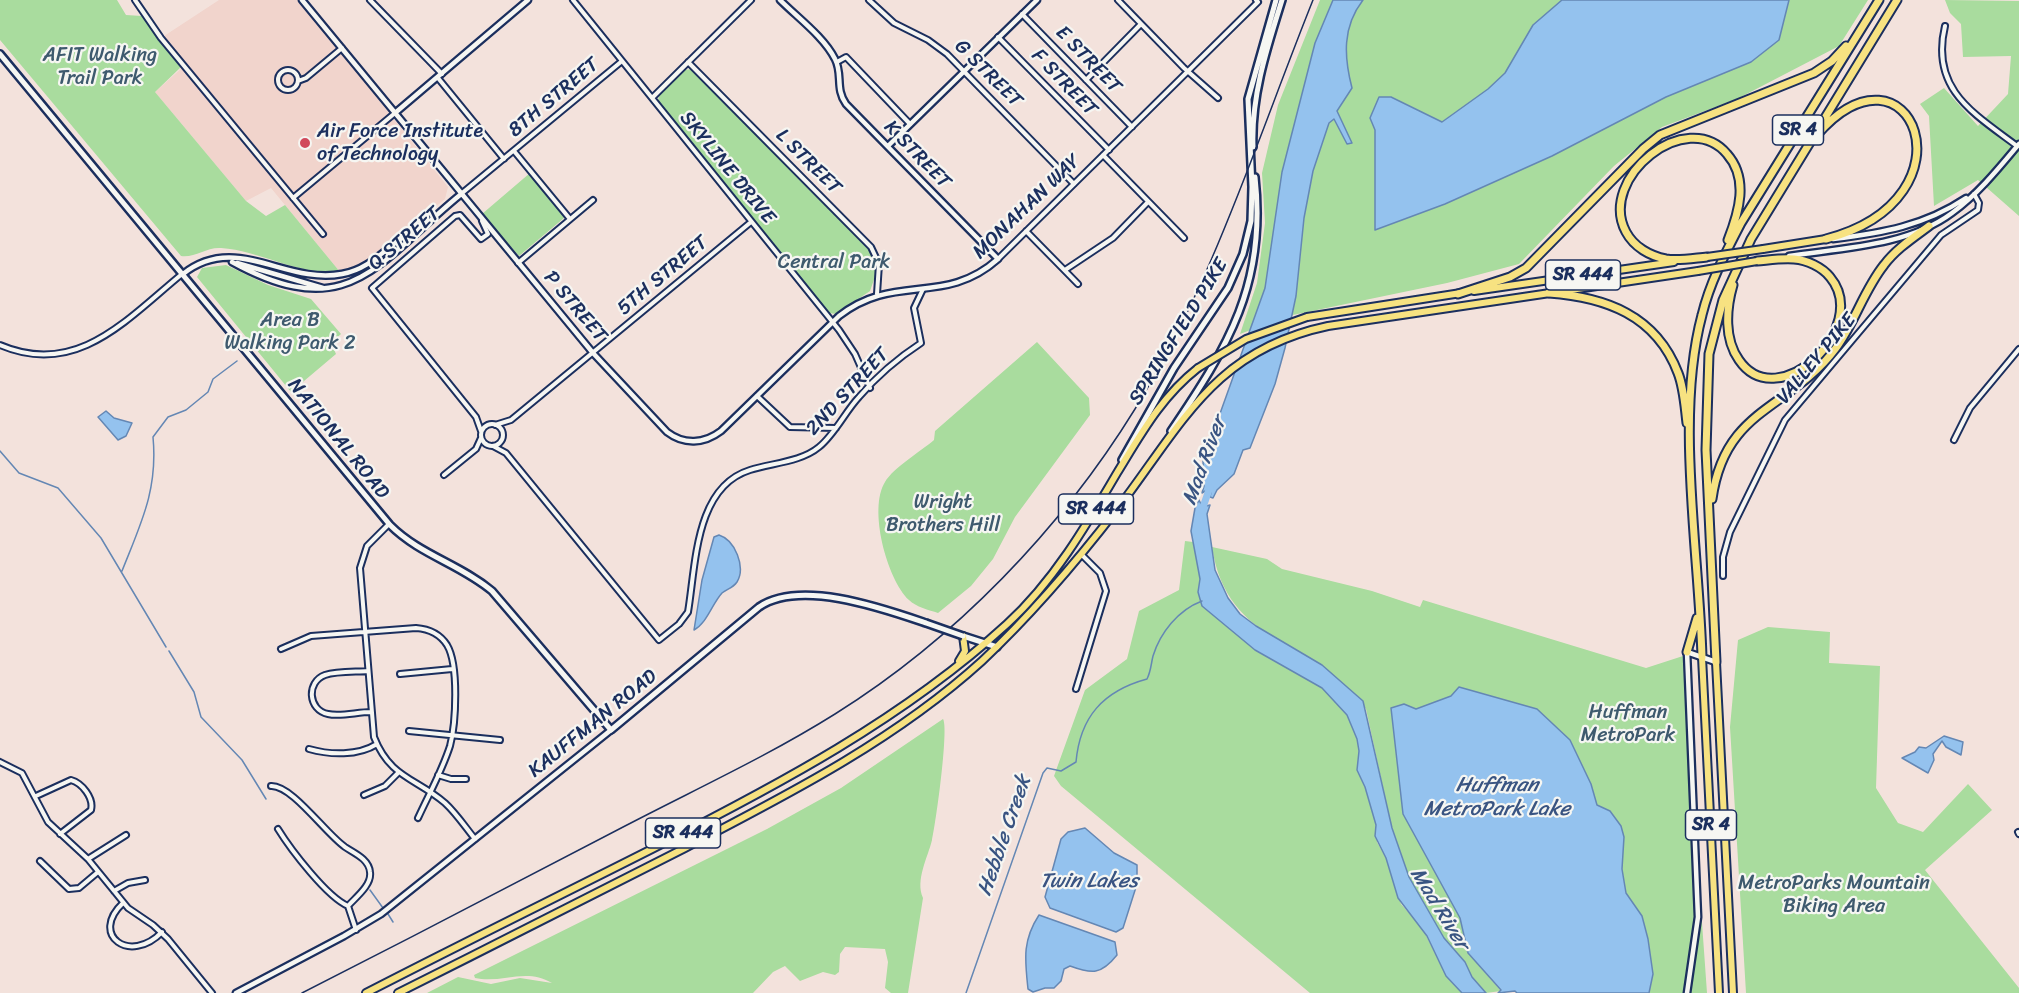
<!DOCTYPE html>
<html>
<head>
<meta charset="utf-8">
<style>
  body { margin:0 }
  canvas { display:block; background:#f3e2dc }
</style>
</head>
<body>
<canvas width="2019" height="993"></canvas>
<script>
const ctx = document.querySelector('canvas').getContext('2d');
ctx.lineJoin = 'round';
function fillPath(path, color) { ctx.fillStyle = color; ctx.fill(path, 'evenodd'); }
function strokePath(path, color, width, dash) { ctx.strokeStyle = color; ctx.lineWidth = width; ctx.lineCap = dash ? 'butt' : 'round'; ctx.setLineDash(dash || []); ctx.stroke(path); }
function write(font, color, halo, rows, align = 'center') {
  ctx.font = font + ' Sriracha,sans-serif'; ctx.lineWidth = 4.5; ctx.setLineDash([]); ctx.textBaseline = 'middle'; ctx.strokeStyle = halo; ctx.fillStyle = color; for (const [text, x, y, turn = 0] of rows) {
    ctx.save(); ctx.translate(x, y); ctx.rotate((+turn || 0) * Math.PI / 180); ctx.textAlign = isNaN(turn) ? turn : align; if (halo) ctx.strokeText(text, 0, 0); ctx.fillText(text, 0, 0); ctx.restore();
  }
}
fillPath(new Path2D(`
  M219 0H299L448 187 445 199 375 257 357 267 340 272 271 188 246 201 155 92 184 66 161 38Z`), '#f1d4cc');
fillPath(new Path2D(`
  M0 0H117L126 15 142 16 181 67 155 92 246 201 266 216 285 205 340 272C299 276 262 251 221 248 206 247 195 258 181 256L0 40Z
  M1320 0H1868L1839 46 1737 99 1662 127 1614 166 1519 264 1447 283 1288 316 1240 334 1257 283 1265 223 1262 173 1278 105Z
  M1945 0 2019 1V216L1978 180 1934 206 1929 116 1920 104 1944 88 1978 126 2008 94 2011 56 1963 57 1961 24 1950 13Z
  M693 69 872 252 878 268 870 291 836 314 829 313 669 117 658 102 659 93 683 70Z
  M530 173 563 213 564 218 519 256 482 214Z
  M226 265 268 285 311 299 341 334 331 343 336 354 291 392 197 277 202 268Z
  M1037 342 1089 398 1090 415 1015 517 993 559 971 586 938 613C929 610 916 607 909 600 887 579 868 509 885 482 893 468 921 451 934 440L935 431Z
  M1185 541 1193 542 1200 579 1198 592 1255 650 1312 681 1330 694 1347 715 1357 739 1359 751 1357 770 1365 787 1377 825V842L1386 858 1401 904 1423 929 1446 976 1462 993H1310L1061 786 1054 776 1085 690 1127 659 1139 611 1179 590Z
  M1212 547 1267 559 1282 569 1372 591 1420 607 1423 600 1646 668 1683 656 1707 993H1649L1653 974 1648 939 1642 916 1626 893 1622 869 1624 837 1621 826 1610 811 1597 805 1591 784 1570 740 1537 709 1451 696 1416 709 1404 704 1391 708 1403 814 1460 918 1468 953 1501 991 1486 993 1472 977 1465 962 1444 938 1409 877 1392 829 1366 709C1314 638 1227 647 1212 547Z
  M1768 627 1830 632 1829 663 1880 666 1876 788 1898 823 1923 832 1968 784 1992 810 1925 870 2019 988V993H1746L1730 727 1738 640Z
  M943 719C949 728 936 823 932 840 928 857 915 880 923 898L908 993H891L885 988 888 962 885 949 845 947 840 954 839 972 835 975 823 972 800 981 785 966 773 972 753 993H427L458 977 491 984 520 978 552 983C526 967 501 984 475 978L474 975 767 829 841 788Z`), '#a9dc9e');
const water = new Path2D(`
  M1333 0H1363C1342 27 1344 57 1352 88L1337 111 1352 143 1347 144 1334 119 1329 123 1313 171 1304 218 1296 296 1285 348 1275 384 1250 448 1243 450 1234 474 1217 490 1213 498 1210 497 1211 492 1208 496 1207 490 1202 493 1204 486 1203 461 1265 288 1282 172 1315 43Z
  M1562 0H1789L1779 40 1751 62 1666 97 1552 156 1445 204 1375 230V130L1370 118 1379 97H1391L1442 122 1488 89 1505 73 1533 25Z
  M106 411 114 418 132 423 126 436 118 440 98 417Z
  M1199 500 1201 504 1206 503V506L1210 505 1207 514 1215 570 1228 598 1240 614 1256 626 1322 665 1363 701 1392 828 1409 877 1444 938 1465 962 1472 977 1486 993H1462L1446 976 1427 936 1398 898 1386 858 1375 836 1376 825 1365 787 1357 770 1359 751 1357 739 1347 715 1322 688 1255 650 1202 606 1198 592 1200 579 1191 531 1195 508Z
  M719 535C735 540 746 567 737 582 733 588 727 589 722 593 712 604 707 623 694 630L702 580 714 537Z
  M1459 687 1537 709 1570 740 1591 784 1597 805 1610 811 1621 826 1624 837 1622 869 1626 893 1642 916 1648 939 1653 974 1649 993H1517L1515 991 1498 993 1501 990 1468 953 1460 918 1403 814 1391 708 1404 704 1416 709 1451 696Z
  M1944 736 1963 742 1961 755 1946 747 1942 741 1933 754 1934 760 1928 773 1902 758 1915 752 1919 747 1926 748Z
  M1085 828 1114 853 1137 865V884L1123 928 1116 932 1050 908 1045 897 1061 839 1068 832Z
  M1039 915 1115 942 1117 955C1101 975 1092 974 1070 966L1064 969 1061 981 1054 988H1045L1033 992 1028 989C1025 960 1022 941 1039 915Z`);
fillPath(water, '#94c2ee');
strokePath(water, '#6487b4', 1.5);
strokePath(new Path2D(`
  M0 451 19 473 58 488 101 538 166 647
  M122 571C141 523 158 490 153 437L168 417 186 410 208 392 213 379 237 361
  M169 651 194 692 201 717 242 760 266 799
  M370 890 383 908
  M388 914 393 922
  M966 993 1043 773 1047 768 1061 771 1076 762C1080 717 1103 691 1147 679 1151 671 1151 664 1153 656 1160 633 1178 610 1202 601`), '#6487b4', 1.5);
strokePath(new Path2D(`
  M1202 510 1210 487`), '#94c2ee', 7);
const minor = new Path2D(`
  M135 0 161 38 323 234
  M370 0 442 74
  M573 0 839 330 855 354 870 388
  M869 0 894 23 928 40 947 54 1074 184
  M1118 0 1184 68 1218 98
  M1022 14 1132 127
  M1945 26C1930 89 1973 113 2017 146
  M998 37 1109 150
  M688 62 871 247 879 264 877 294
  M837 62 846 57 910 124
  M278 80a10 10 0 1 1 20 0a10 10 0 1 1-20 0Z
  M438 78 504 159
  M1086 80 1141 24
  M298 81 306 78 342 48
  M652 98 751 0
  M514 151 570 219
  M1103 155 1184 238
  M461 194 622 61
  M293 198 395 113
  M1026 231 1078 284
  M998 259 1258 2 1256 0
  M518 263 593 200
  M1065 270 1113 238 1148 202
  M0 345C77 378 127 319 182 274
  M757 396 790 427 836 428
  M481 435a11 11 0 1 1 22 0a11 11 0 1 1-22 0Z
  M495 425 511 420 751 222
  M481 431 476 417 372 288 455 216 460 215 481 239 488 234 482 221
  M1954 440 1970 408 2019 349
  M493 446 506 453 659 640 679 624 688 612C696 564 695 487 750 470 772 463 801 462 819 447 835 434 845 412 859 397 877 376 898 358 921 343L914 308 923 289
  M444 475 476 449 481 438
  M389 524 367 546 360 568 374 737C390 778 416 778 445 803 456 813 466 828 475 839
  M1723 576V557L1730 532 1785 420 1941 235 1978 210 1979 203 1974 194
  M281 649 311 636 416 628C429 629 440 634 447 645 459 665 456 723 450 746 442 771 429 794 418 818
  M368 671C355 672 337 671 325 675 306 682 308 710 328 714 341 717 357 712 371 712
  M400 674 452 669
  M1076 689 1106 591 1100 573 1081 554
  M409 731 500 740
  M309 749C330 755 358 756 377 744
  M0 762 22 773 48 822 88 859 128 908 153 925 168 939 212 993
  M438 775 451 779H466
  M271 786C292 785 325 833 345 847 354 853 369 859 370 872 372 885 356 897 348 906
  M364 795 385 786 398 773
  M36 796 71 780C82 783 94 798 91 810L60 834
  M278 829C291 850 327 897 348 906
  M2018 832 2019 834
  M88 859 126 835
  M40 861 69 889 79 888 98 872
  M114 891 128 883 145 880
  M123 903C89 935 130 965 162 932
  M348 906 356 930`);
const tertiary = new Path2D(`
  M302 0 593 353 667 432C684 445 704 444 721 431L839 316C895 272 944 307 998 259L846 104C835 89 843 74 835 59 824 37 798 18 780 0
  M395 113 528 0
  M888 146 1037 0
  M1833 239C1882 233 1924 226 1966 198
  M1789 256C1842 248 1908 246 1952 213 1978 194 1999 168 2019 144
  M232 262C349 326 377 263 460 195
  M237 263 323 288
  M183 274C236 232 285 285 342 274 375 268 391 240 420 227
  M236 993 344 936 381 914 611 730
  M1687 993 1698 917 1687 652 1716 662`);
const secondary = new Path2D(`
  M0 54 390 525C420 555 460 564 492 591L611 730 759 607C800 579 882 608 926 623
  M1253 147C1251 96 1267 48 1282 0
  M1171 431C1228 347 1267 283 1255 177
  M1122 460 1174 368 1228 288 1243 254 1251 221 1252 187 1248 99 1276 0
  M963 636 997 647`);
const trunk = new Path2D(`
  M1763 249 1826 239
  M1474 291 1674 262
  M1307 317 1461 293
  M1702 657 1719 993
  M959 661 965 651 963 636
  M1716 662 1733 993
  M366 993C461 944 557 897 652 849 778 785 903 719 1007 624 1053 582 1086 526 1117 473 1141 434 1161 397 1198 368
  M398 993C494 945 590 896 685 848 789 794 895 740 982 661 1031 615 1077 561 1118 508 1182 424 1214 350 1328 326L1698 271`);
const motorway = new Path2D(`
  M1816 136C1909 27 1982 198 1826 239
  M1707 257C1695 258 1679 261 1666 259 1650 256 1634 247 1626 232 1597 178 1687 106 1727 154 1749 179 1739 212 1728 240
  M1733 285C1726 309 1724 339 1739 360 1778 417 1872 327 1830 277 1822 267 1807 260 1794 259 1782 258 1769 260 1757 261
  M1549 293C1605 297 1656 315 1678 373 1684 388 1685 407 1687 423
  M1458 294 1510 277 1526 268 1643 149 1660 135 1814 73 1832 61 1846 46
  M1712 499C1725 407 1790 410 1836 348 1855 322 1864 290 1884 265 1896 249 1913 238 1929 226
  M1687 652 1697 618
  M1702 657C1699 551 1675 416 1702 315 1710 282 1726 252 1741 223L1879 0
  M1716 662 1706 450 1709 354 1723 300 1751 239 1897 0`);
strokePath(minor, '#1b2f5e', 8);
strokePath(tertiary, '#1b2f5e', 9);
strokePath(secondary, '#1b2f5e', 10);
strokePath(trunk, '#1b2f5e', 10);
strokePath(motorway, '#1b2f5e', 11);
strokePath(minor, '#f6f6f2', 4);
strokePath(tertiary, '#f6f6f2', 4.5);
strokePath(secondary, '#f6f6f2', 5);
strokePath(trunk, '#f7e281', 6);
strokePath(motorway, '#f7e281', 7);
strokePath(new Path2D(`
  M302 993C410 938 518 882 625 826 696 789 768 756 835 714 955 639 1061 529 1135 409 1213 282 1258 137 1313 0`), '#1b2f5e', 1.5);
const secondaryBridge = new Path2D(`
  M926 623 963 636`);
const trunkBridge = new Path2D(`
  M1707 257 1763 249
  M1698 271 1757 261
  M1198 368 1246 339 1307 317`);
strokePath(secondaryBridge, '#1b2f5e', 10, []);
strokePath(trunkBridge, '#1b2f5e', 10, []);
strokePath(secondaryBridge, '#f6f6f2', 5);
strokePath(trunkBridge, '#f7e281', 6);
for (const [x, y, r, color] of [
  [305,143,6,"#d1495b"]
]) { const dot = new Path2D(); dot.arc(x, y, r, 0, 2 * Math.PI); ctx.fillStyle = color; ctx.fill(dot); strokePath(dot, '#f6f6f2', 2); }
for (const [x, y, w] of [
  [1798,130,51],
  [1583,275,75],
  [1096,509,75],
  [1711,825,51],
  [683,833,75]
]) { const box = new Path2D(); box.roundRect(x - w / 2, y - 15, w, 30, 4.5); ctx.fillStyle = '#f6f6f2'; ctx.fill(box); strokePath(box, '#1b2f5e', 1.5); }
write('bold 18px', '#1b2f5e', null, [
  ["SR 4",1798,130],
  ["SR 444",1583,275],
  ["SR 444",1096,509],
  ["SR 4",1711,825],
  ["SR 444",683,833]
]);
write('20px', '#3e5a6e', '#f6f6f2', [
  ["AFIT Walking",100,56],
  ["Trail Park",100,79],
  ["Central Park",834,263],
  ["Area B",290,321],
  ["Walking Park 2",290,344],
  ["Wright",943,503],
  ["Brothers Hill",943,526],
  ["Huffman",1628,713],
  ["MetroPark",1628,736],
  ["MetroParks Mountain",1834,884],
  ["Biking Area",1834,907]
]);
write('20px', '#1b2f5e', '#f6f6f2', [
  ["E STREET",1088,60,46],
  ["G STREET",988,74,45],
  ["F STREET",1064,83,46],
  ["8TH STREET",554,98,-40],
  ["K STREET",917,155,46],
  ["L STREET",808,162,45],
  ["SKYLINE DRIVE",727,168,51],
  ["MONAHAN WAY",1027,207,-44],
  ["Q STREET",405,239,-40],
  ["5TH STREET",663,276,-40],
  ["P STREET",575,307,50],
  ["SPRINGFIELD PIKE",1179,332,-58],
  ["VALLEY PIKE",1817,359,-50],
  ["2ND STREET",848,392,-47],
  ["NATIONAL ROAD",338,439,51],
  ["KAUFFMAN ROAD",593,724,-39]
]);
write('20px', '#1b2f5e', '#f6f6f2', [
  ["Air Force Institute",317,132],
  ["of Technology",317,155]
], 'left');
write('italic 21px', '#395482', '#f6f6f2', [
  ["Mad River",1205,461,-70],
  ["Huffman",1497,786],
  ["MetroPark Lake",1497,810],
  ["Hebble Creek",1005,836,-71],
  ["Twin Lakes",1089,882],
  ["Mad River",1439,909,58]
]);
</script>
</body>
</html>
